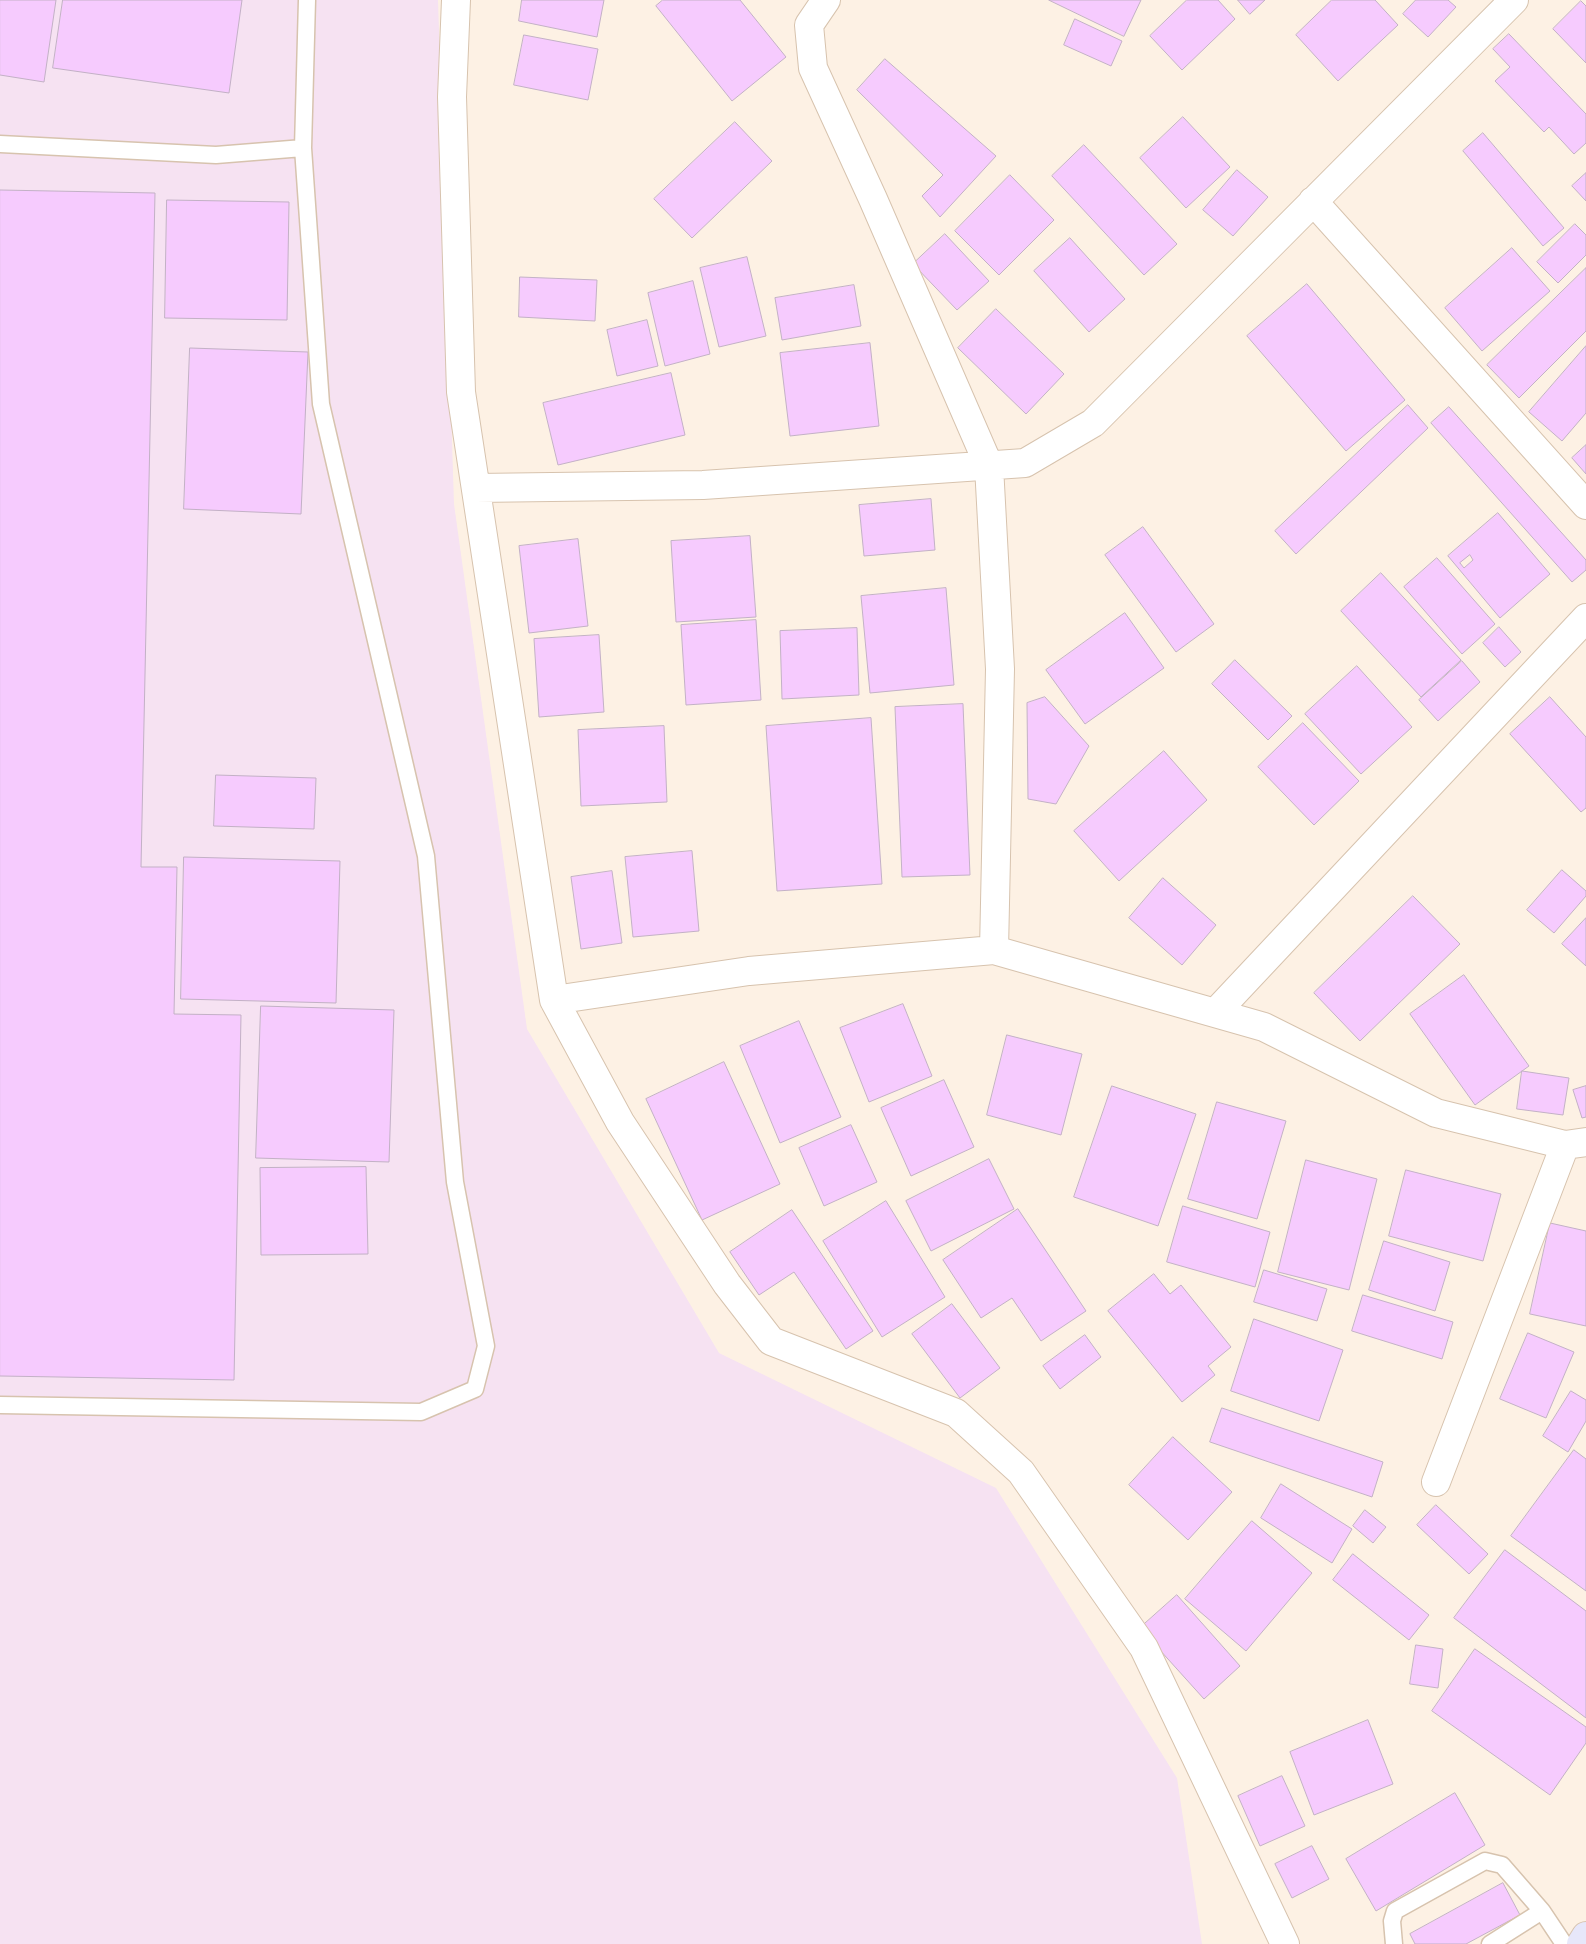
<!DOCTYPE html>
<html>
<head>
<meta charset="utf-8">
<style>
  body { margin:0 }
  canvas { display:block; background:#fdf1e4 }
</style>
</head>
<body>
<canvas width="1586" height="1944"></canvas>
<script>
const ctx = document.querySelector('canvas').getContext('2d');
ctx.lineJoin = 'round';
function fillPath(path, color) { ctx.fillStyle = color; ctx.fill(path, 'evenodd'); }
function strokePath(path, color, width, dash) { ctx.strokeStyle = color; ctx.lineWidth = width; ctx.lineCap = dash ? 'butt' : 'round'; ctx.setLineDash(dash || []); ctx.stroke(path); }
fillPath(new Path2D(`
  M0 0H438L454 504 527 1029 719 1353 996 1488 1177 1778 1202 1944H0Z`), '#f6e2f2');
const building = new Path2D(`
  M0 0H56L44 82 0 75Z
  M63 0H242L229 93 53 68Z
  M522 0H604L597 37 519 21Z
  M663 0H740L786 57 732 101 656 6Z
  M1049 0H1141L1124 36Z
  M1187 0H1218L1235 19 1182 70 1150 36Z
  M1238 0H1265L1250 14Z
  M1332 0H1375L1398 25 1338 81 1296 35Z
  M1416 0H1448L1456 7 1428 37 1403 14Z
  M1581 1 1586 6V63L1553 29Z
  M1075 19 1122 41 1111 66 1064 45Z
  M1509 34 1586 114V143L1574 154 1549 127 1544 132 1495 81 1510 67 1493 49Z
  M524 35 598 49 588 100 514 85Z
  M885 59 996 156 940 217 922 196 943 175 857 90Z
  M1183 117 1230 167 1186 208 1140 158Z
  M735 122 772 161 692 238 654 199Z
  M1483 133 1564 228 1543 246 1463 151Z
  M1084 145 1177 244 1144 275 1052 176Z
  M1237 170 1268 197 1233 236 1203 210Z
  M1586 173V201L1572 186Z
  M1010 175 1054 220 999 275 955 231Z
  M0 190 155 193 141 867H177L174 1014 241 1015 234 1380 0 1376Z
  M167 200 289 202 287 320 165 318Z
  M1575 224 1586 235V255L1558 283 1537 262Z
  M945 234 989 281 957 310 913 264Z
  M1070 238 1125 299 1089 332 1034 271Z
  M1512 248 1550 291 1482 351 1445 308Z
  M747 257 766 336 719 347 700 268Z
  M1586 268V331L1519 398 1487 365Z
  M520 277 597 280 595 321 519 317Z
  M693 281 710 354 665 366 648 293Z
  M1307 284 1405 400 1346 451 1247 336Z
  M854 285 861 326 782 340 775 298Z
  M996 309 1064 374 1026 414 958 348Z
  M647 320 658 366 617 376 607 330Z
  M870 343 879 426 790 436 780 353Z
  M1586 346V413L1562 441 1529 412Z
  M190 348 308 352 301 514 184 509Z
  M671 373 685 435 558 465 543 403Z
  M1408 405 1428 428 1296 554 1275 531Z
  M1449 407 1586 560V570L1572 582 1431 423Z
  M1586 445V474L1572 458Z
  M931 499 935 550 864 556 859 505Z
  M1498 513 1550 574 1500 618 1448 556ZM1470 555 1473 560 1464 568 1460 563Z
  M1143 527 1214 624 1176 652 1105 555Z
  M750 536 756 617 676 622 671 541Z
  M578 539 588 626 529 633 519 546Z
  M1437 558 1495 624 1462 654 1404 587Z
  M1381 573 1461 660 1421 697 1341 611Z
  M946 588 954 685 870 693 861 596Z
  M1125 613 1164 668 1085 724 1046 670Z
  M756 620 761 700 686 705 681 625Z
  M1499 627 1521 652 1505 667 1483 643Z
  M857 628 859 695 782 699 780 631Z
  M599 635 604 712 539 717 534 639Z
  M1235 660 1292 716 1268 740 1212 684Z
  M1462 661 1480 682 1438 721 1419 700Z
  M1357 666 1412 727 1361 774 1305 714Z
  M1045 697 1089 746 1056 804 1028 799 1027 703Z
  M1550 697 1586 737V808L1581 812 1510 734Z
  M963 704 970 875 902 877 895 707Z
  M871 718 882 884 777 891 766 726Z
  M1303 723 1359 781 1314 825 1258 767Z
  M664 726 667 802 581 806 578 730Z
  M1164 751 1207 800 1119 881 1074 831Z
  M216 775 316 778 314 829 214 826Z
  M692 851 699 931 633 937 625 857Z
  M184 857 340 861 336 1003 181 999Z
  M1562 870 1586 891V896L1554 933 1527 910Z
  M612 871 622 943 581 949 571 877Z
  M1163 878 1216 925 1182 965 1129 918Z
  M1413 896 1460 944 1360 1041 1314 993Z
  M1586 918V966L1562 944Z
  M1464 975 1529 1066 1475 1105 1410 1014Z
  M903 1004 932 1076 869 1102 840 1028Z
  M261 1006 394 1010 389 1162 256 1158Z
  M799 1021 841 1117 780 1143 740 1046Z
  M1007 1035 1082 1054 1061 1135 987 1115Z
  M724 1062 780 1184 702 1220 646 1099Z
  M1522 1071 1569 1078 1563 1115 1517 1109Z
  M944 1080 974 1147 911 1176 881 1108Z
  M1112 1086 1196 1114 1158 1226 1074 1197Z
  M1586 1086V1117L1582 1118 1573 1090Z
  M1217 1102 1286 1121 1257 1219 1188 1199Z
  M851 1125 877 1182 824 1206 799 1148Z
  M989 1159 1014 1209 931 1251 906 1201Z
  M1306 1160 1377 1179 1349 1290 1278 1272Z
  M366 1167 368 1254 261 1255 260 1168Z
  M1406 1170 1501 1194 1483 1261 1389 1236Z
  M886 1201 945 1297 882 1337 823 1241Z
  M1183 1206 1270 1232 1255 1287 1167 1262Z
  M1018 1209 1086 1311 1041 1341 1012 1298 981 1318 943 1260Z
  M792 1210 873 1331 846 1349 794 1272 759 1295 730 1252Z
  M1550 1223 1586 1231V1326L1530 1314Z
  M1384 1241 1450 1262 1435 1311 1369 1290Z
  M1264 1270 1327 1289 1317 1321 1254 1302Z
  M1154 1274 1170 1294 1181 1285 1231 1347 1208 1366 1215 1375 1182 1402 1108 1311Z
  M1363 1295 1453 1322 1442 1359 1352 1331Z
  M952 1304 1000 1368 960 1398 912 1334Z
  M1254 1319 1343 1350 1319 1421 1231 1391Z
  M1528 1333 1574 1352 1546 1418 1500 1399Z
  M1085 1335 1101 1357 1060 1389 1043 1366Z
  M1571 1391 1586 1400V1421L1568 1452 1543 1436Z
  M1222 1408 1383 1462 1372 1497 1210 1442Z
  M1173 1437 1232 1492 1188 1540 1129 1485Z
  M1574 1450 1586 1459V1591L1511 1536Z
  M1281 1484 1352 1529 1332 1563 1261 1518Z
  M1436 1505 1488 1554 1469 1574 1417 1525Z
  M1365 1510 1386 1527 1373 1543 1353 1526Z
  M1252 1521 1312 1573 1246 1651 1185 1599Z
  M1505 1550 1586 1611V1718L1454 1618Z
  M1353 1554 1429 1615 1409 1640 1333 1580Z
  M1177 1595 1240 1666 1204 1699 1140 1628Z
  M1416 1645 1443 1649 1438 1688 1410 1684Z
  M1475 1649 1586 1727V1743L1550 1795 1432 1711Z
  M1368 1720 1393 1784 1314 1815 1290 1752Z
  M1282 1776 1305 1826 1260 1846 1238 1796Z
  M1455 1793 1485 1845 1376 1911 1346 1859Z
  M1312 1846 1329 1879 1292 1898 1275 1864Z
  M1503 1883 1520 1915 1466 1944H1415L1410 1934Z`);
fillPath(building, '#f6cbfe');
strokePath(building, '#c3b1c6', 1);
const lane = new Path2D(`
  M0 144 216 155 303 148
  M0 1405 421 1412 475 1389 486 1346 455 1182 426 856 321 404 303 148 307 0
  M1394 1944 1392 1921 1395 1911 1485 1861 1502 1865 1542 1911 1564 1944
  M1490 1944 1542 1911`);
const street = new Path2D(`
  M456 0 452 97 461 392 554 1000 620 1122 727 1284 771 1341 956 1413 1021 1472 1144 1648 1285 1944
  M826 0 809 25 813 68 873 199 989 466 1000 669 994 950
  M1313 201 1586 505
  M476 488 703 485 1025 463 1093 423 1514 0
  M554 1000 749 971 994 950 1264 1027 1436 1113 1565 1145 1586 1142
  M1216 1012 1586 618
  M1436 1482 1565 1145`);
const secondary = new Path2D(`
  M1581 1944 1586 1936`);
strokePath(lane, '#d7c3ae', 19);
strokePath(street, '#d7c3ae', 30);
strokePath(secondary, '#d7c3ae', 30);
strokePath(lane, '#fff', 16);
strokePath(street, '#fff', 28);
strokePath(secondary, '#e7e7fa', 28);
</script>
</body>
</html>
